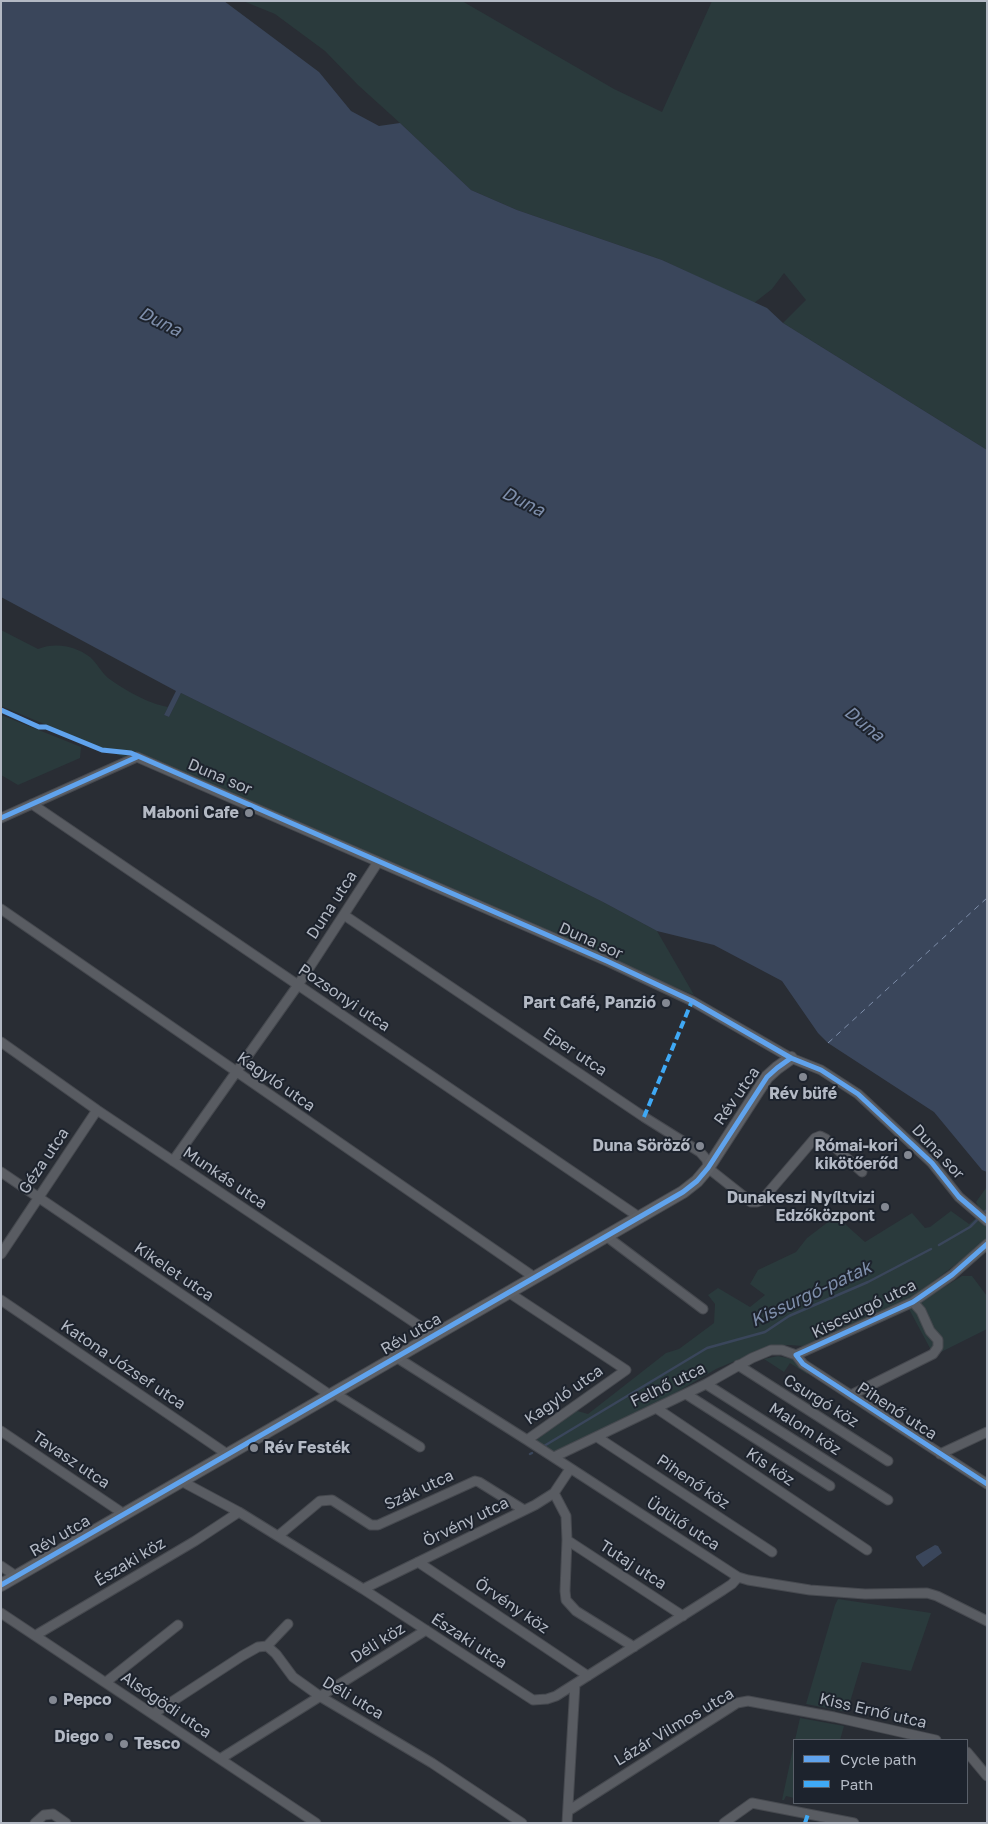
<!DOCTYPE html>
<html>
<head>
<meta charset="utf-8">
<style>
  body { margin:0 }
  #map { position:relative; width:988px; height:1824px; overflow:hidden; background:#292d34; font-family:"Golos Text",sans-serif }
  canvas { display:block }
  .frame { position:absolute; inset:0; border:2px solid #b3b9c4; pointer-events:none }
  .legend { position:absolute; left:793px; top:1739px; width:175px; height:65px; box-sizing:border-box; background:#1d232d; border:1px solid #595f69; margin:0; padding:6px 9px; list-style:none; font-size:15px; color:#b3b9c4 }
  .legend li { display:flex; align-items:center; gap:10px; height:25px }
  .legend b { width:25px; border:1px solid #595f69 }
</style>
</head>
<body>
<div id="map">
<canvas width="988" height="1824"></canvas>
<div class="frame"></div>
<ul class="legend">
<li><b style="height:6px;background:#60a3ed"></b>Cycle path</li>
<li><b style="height:6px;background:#3fa9f5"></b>Path</li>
</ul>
</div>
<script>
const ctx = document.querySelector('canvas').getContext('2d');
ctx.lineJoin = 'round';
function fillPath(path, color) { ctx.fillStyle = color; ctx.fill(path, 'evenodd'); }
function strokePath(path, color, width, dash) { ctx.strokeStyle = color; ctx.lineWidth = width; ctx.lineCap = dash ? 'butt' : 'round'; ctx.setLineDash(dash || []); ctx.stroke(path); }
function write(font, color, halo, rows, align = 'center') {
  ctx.font = font + ' "Golos Text",sans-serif'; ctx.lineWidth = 4; ctx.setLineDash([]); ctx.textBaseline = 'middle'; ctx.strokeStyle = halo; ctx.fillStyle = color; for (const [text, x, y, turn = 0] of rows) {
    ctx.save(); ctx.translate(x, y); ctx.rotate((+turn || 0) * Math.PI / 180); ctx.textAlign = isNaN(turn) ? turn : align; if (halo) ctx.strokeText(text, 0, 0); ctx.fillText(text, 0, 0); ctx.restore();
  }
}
fillPath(new Path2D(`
  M243 1H462L614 89 662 112 712 1H987V450L783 323 806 300 784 273 772 289 754 303 662 260 517 210 471 190 400 123 358 85 325 51 275 14Z
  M1 630 38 649C56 642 75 646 90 657 97 663 101 672 108 678 123 689 149 704 168 707L164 715 169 717 181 693 603 902 657 931 694 995 1 706Z
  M1 715 81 747 80 758 18 785 1 775Z
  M986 1188 987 1238 959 1262 914 1296 866 1320 803 1346 790 1345 771 1346 749 1355 716 1369 667 1398 550 1454 534 1442 574 1410 588 1414 666 1353 679 1349 714 1323 715 1304 708 1295 718 1288 750 1307 765 1295 750 1284 758 1270 796 1252 807 1238 836 1216 865 1242 912 1213 925 1228 930 1227 951 1211 969 1224 975 1219 979 1208 976 1202Z
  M962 1276H972L987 1296V1329L935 1355 932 1352 909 1309Z
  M778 1356 792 1359 809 1372 807 1374 790 1363 784 1372 764 1359Z
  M838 1599 931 1613 911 1671 862 1662 847 1712 806 1704 835 1605Z
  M800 1718 844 1726 840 1740H795Z
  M794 1744V1798L786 1796 784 1800H782Z`), '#2a3a3c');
fillPath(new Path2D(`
  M1 1H224L319 72 351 111 379 126 400 123 471 190 517 210 662 260 767 308 783 323 987 450V1172L982 1170 934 1112 828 1043 818 1033 782 981 714 945 657 931 603 902 181 693 169 717 164 715 176 691 1 597Z
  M935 1545 938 1546 942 1553 923 1567 916 1558V1556Z`), '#3a465b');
strokePath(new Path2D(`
  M982 1214 987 1210
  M939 1245 970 1227 979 1218
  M544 1446 707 1348 765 1332 789 1316 868 1282 931 1249
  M530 1454 532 1453`), '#3a465b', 2.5);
strokePath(new Path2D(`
  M828 1043 987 898`), '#7e8eaa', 1, [6, 5]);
const street = new Path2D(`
  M32 804 639 1217
  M1 818 137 757 609 962 692 1001 791 1058 821 1070 858 1094 932 1163 959 1197 987 1221
  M1 909 534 1277
  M344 915 644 1117 700 1152 707 1160 708 1168 751 1202H757L762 1200 815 1138 820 1136 826 1139 862 1172
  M1 1042 97 1110 433 1335
  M173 1161 298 985 378 862
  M1 1172 330 1395
  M606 1236 703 1309
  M1 1254 97 1110
  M508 1292 626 1370 527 1440
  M1 1300 227 1454
  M796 1355 803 1364 987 1484
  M796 1355 913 1302 952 1275 987 1244
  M396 1357 527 1440 738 1577 748 1580 810 1590 865 1594 927 1593 937 1596 987 1621
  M738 1365 888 1461
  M706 1384 888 1500
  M334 1393 420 1447
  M686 1394 830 1486
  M851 1395 933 1354 938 1347V1340L930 1331 921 1311 913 1302
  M656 1408 867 1550
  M1 1431 124 1514
  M597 1437 772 1552
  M940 1454 987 1432
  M554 1457 706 1384 752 1358 771 1350H782L796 1355
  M181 1481 239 1512 363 1589 533 1700 547 1699 556 1696 723 1590 732 1584 738 1577
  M554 1493 566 1516 567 1540 565 1591 566 1600 576 1611 634 1647
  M278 1536 320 1501 332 1500 371 1525H378L475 1481 479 1482 524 1510
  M567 1540 683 1616
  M418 1562 588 1676
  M1 1566 16 1576
  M363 1589 535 1505 554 1493 570 1469
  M1 1613 316 1823
  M36 1635 195 1541 239 1512
  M267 1646 276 1654 293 1677 321 1697 432 1763 522 1823
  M106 1682 178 1625
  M153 1714 242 1656 258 1647 267 1646 288 1624
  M967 1752 987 1776
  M220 1759 426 1630
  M568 1811 737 1703 748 1701 834 1717 936 1740
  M35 1823 44 1815 53 1814 66 1823
  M567 1823 575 1684
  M724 1823 752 1803 854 1823`);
const secondary = new Path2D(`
  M1 1585 683 1192 697 1181 708 1168 767 1077 777 1068 791 1058`);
strokePath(street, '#46494f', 11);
strokePath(secondary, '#46494f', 14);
strokePath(street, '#595c62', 9);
strokePath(secondary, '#5d6066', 12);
strokePath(new Path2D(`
  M644 1117 692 1001
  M805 1823 808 1814`), '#3fa9f5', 4, [8, 4]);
strokePath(new Path2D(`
  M1 710 39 727H46L102 750 131 753 609 962 692 1001 791 1058 821 1070 858 1094 932 1163 959 1197 987 1221
  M1 818 137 757
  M987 1244 952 1275 913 1302 796 1355 803 1364 987 1484
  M1 1585 683 1192 697 1181 708 1168 767 1077 777 1068 791 1058`), '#60a3ed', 5);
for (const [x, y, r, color] of [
  [249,813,5,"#838892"],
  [666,1003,5,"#838892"],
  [803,1077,5,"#838892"],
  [700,1146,5,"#838892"],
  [908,1155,5,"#838892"],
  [885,1207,5,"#838892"],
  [254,1448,5,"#838892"],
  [53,1700,5,"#838892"],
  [109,1737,5,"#838892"],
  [124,1744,5,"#838892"]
]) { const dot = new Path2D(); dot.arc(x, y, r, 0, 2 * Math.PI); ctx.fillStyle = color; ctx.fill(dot); strokePath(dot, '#1d232d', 2); }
write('16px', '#b3b9c4', '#1d232d', [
  ["Duna sor",220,777,23],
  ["Duna utca",332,905,-57],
  ["Duna sor",591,941,24],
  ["Pozsonyi utca",344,998,34],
  ["Eper utca",575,1052,34],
  ["Kagyló utca",276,1082,35],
  ["Rév utca",737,1096,-55],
  ["Duna sor",938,1152,47],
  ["Géza utca",44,1161,-56],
  ["Munkás utca",225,1178,34],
  ["Kikelet utca",174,1272,34],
  ["Kiscsurgó utca",864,1309,-26],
  ["Rév utca",411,1334,-30],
  ["Katona József utca",123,1365,34],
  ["Felhő utca",668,1385,-26],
  ["Kagyló utca",564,1395,-35],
  ["Csurgó köz",821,1401,32],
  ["Pihenő utca",897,1411,33],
  ["Malom köz",805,1429,33],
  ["Tavasz utca",71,1460,34],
  ["Kis köz",770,1467,34],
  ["Pihenő köz",693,1482,34],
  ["Szák utca",419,1490,-25],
  ["Örvény utca",466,1522,-26],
  ["Üdülő utca",683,1524,33],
  ["Rév utca",60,1536,-30],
  ["Északi köz",130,1562,-31],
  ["Tutaj utca",633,1565,33],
  ["Örvény köz",512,1606,34],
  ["Északi utca",469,1641,33],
  ["Déli köz",378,1643,-32],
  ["Déli utca",353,1698,31],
  ["Alsógödi utca",166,1705,34],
  ["Kiss Ernő utca",873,1711,13],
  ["Lázár Vilmos utca",674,1727,-31]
]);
write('bold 16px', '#b3b9c4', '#1d232d', [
  ["Maboni Cafe",239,813],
  ["Part Café, Panzió",656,1003],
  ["Rév büfé",803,1094,"center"],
  ["Duna Söröző",690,1146],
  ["Római-kori",898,1146],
  ["kikötőerőd",898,1164],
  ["Dunakeszi Nyíltvizi",875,1198],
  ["Edzőközpont",875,1216],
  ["Rév Festék",264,1448,"left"],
  ["Pepco",63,1700,"left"],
  ["Diego",99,1737],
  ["Tesco",134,1744,"left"]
], 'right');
write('italic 18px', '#7e8eaa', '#1d232d', [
  ["Duna",160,322,26],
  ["Duna",523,502,26],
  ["Duna",864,724,39],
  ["Kissurgó-patak",811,1294,-25]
]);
</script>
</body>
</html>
